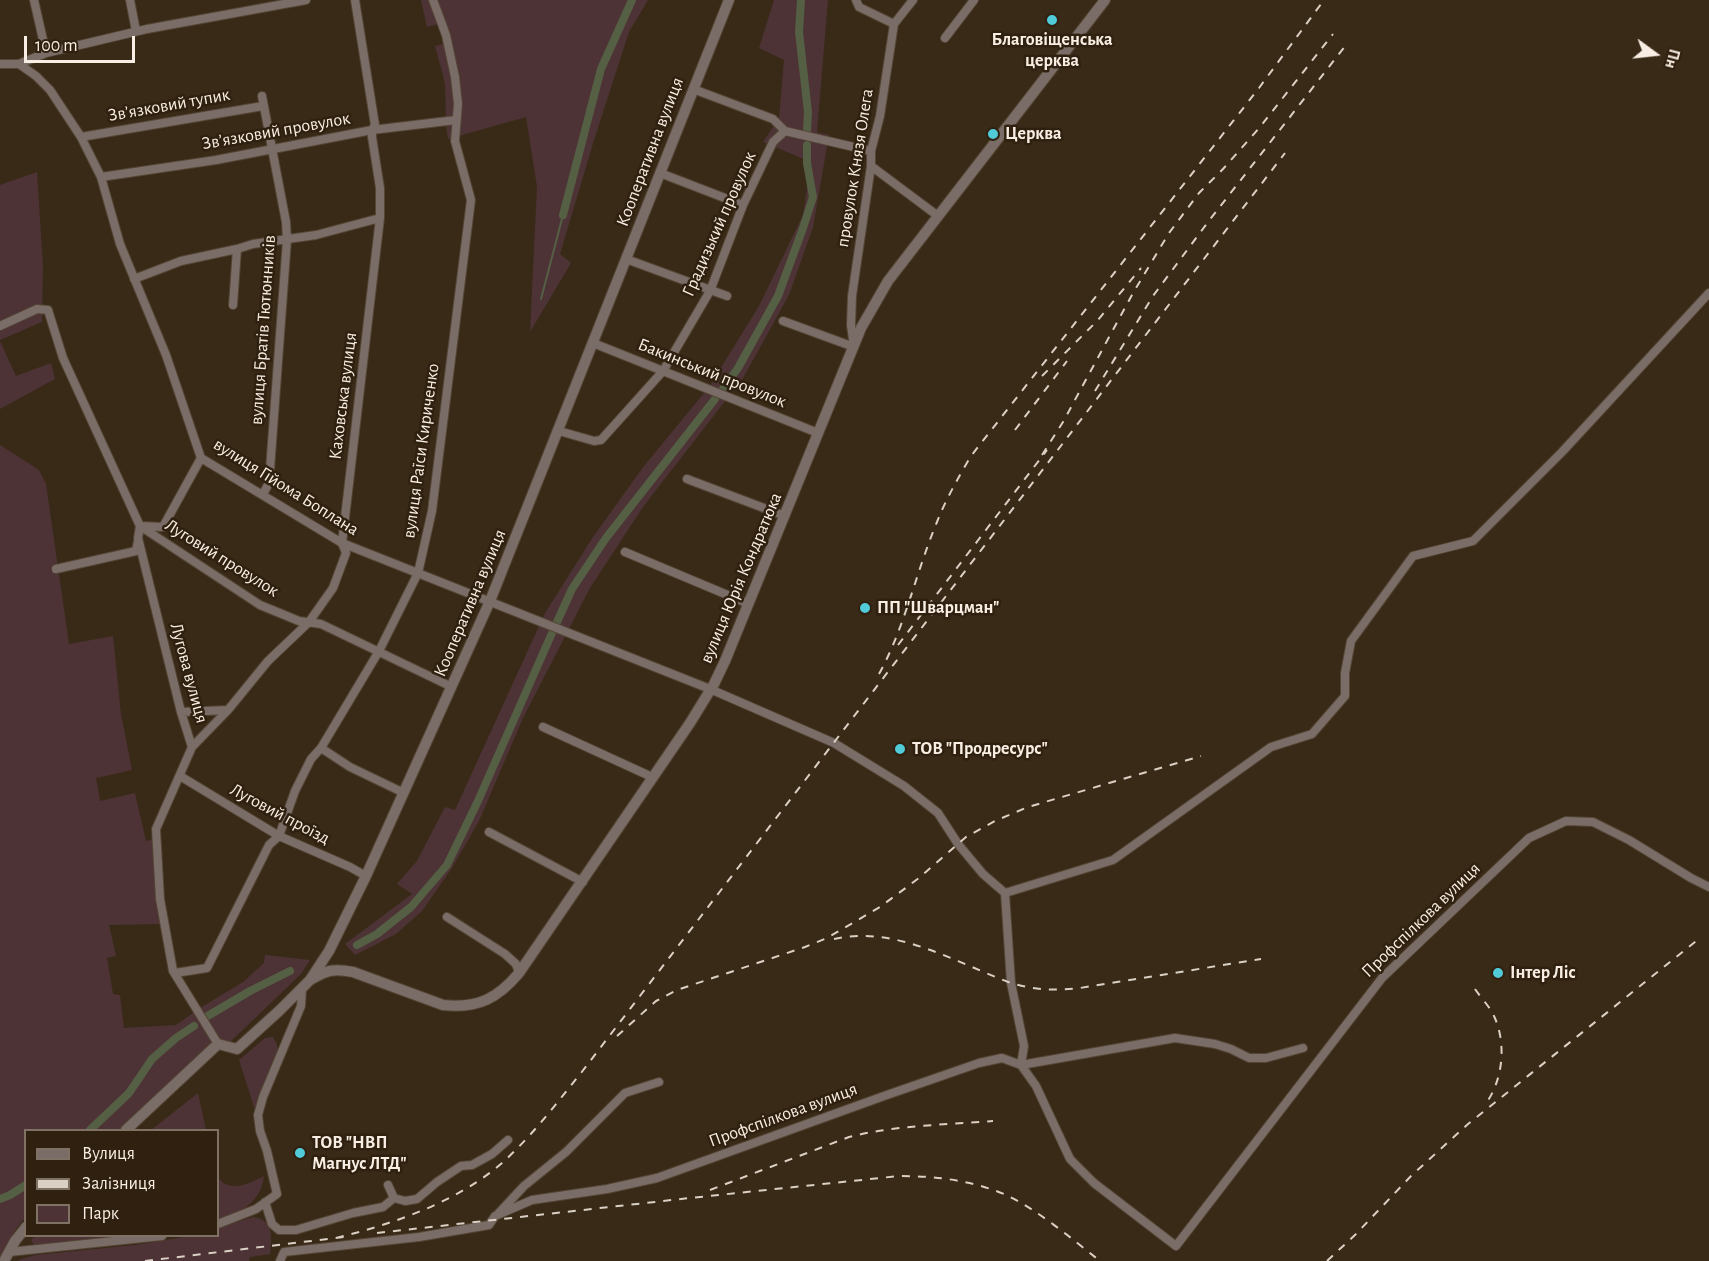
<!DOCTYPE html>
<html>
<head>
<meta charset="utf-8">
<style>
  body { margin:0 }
  #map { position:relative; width:1709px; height:1261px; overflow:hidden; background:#392a18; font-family:"Alegreya Sans",sans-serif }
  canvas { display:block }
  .legend { position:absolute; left:24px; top:1129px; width:195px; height:108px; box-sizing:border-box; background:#2f200f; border:2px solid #7f7264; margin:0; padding:8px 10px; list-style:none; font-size:18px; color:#f8eee3 }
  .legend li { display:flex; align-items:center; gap:12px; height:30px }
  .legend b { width:30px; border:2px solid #7f7264 }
  .north { position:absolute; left:1625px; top:24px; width:60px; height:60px; -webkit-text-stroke:4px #2f200f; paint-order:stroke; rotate:105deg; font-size:16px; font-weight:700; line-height:24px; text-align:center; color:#f8eee3 }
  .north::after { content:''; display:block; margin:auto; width:21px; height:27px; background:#f8eee3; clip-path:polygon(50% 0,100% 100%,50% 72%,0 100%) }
  .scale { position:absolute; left:24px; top:36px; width:111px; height:27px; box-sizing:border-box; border:3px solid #f8eee3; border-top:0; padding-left:8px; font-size:18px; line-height:21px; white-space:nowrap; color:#f8eee3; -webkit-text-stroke:4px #2f200f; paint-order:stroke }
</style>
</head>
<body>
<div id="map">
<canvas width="1709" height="1261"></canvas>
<ul class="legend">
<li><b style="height:8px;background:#7a6d67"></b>Вулиця</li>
<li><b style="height:8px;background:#dbd0c4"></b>Залізниця</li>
<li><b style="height:16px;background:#4d3335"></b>Парк</li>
</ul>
<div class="north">Пн</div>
<div class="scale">100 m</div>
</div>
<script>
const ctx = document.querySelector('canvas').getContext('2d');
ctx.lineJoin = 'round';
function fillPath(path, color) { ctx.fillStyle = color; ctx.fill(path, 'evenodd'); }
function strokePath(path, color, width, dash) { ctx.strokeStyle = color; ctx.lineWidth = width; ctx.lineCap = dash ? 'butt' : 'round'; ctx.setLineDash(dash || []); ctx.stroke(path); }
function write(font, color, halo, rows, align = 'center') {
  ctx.font = font + ' "Alegreya Sans",sans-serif'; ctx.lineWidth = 5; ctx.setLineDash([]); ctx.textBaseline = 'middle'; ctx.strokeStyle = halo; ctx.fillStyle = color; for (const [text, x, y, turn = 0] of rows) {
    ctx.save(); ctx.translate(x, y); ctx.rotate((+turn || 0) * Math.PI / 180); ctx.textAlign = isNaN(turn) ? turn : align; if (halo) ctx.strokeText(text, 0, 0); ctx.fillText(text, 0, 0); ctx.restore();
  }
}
fillPath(new Path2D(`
  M421 0H648L629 32 594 140 560 254 571 263 530 332 537 187 526 117 448 139C445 121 446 103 445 85 443 72 438 59 435 46L444 44 439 24 427 27Z
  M774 0H828L817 132 829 135 813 227 789 295 743 378 643 507 590 588 523 718 479 821 452 868 422 911 396 934 355 955 345 944 412 894 397 884 417 861 445 807 455 810 545 613 593 537 644 466 709 387 759 306 803 215 811 162 763 142 779 118 784 60 759 48Z
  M37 172 43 265 42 322 0 340V185Z
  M0 341 16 376 51 363 55 379 0 409Z
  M0 445 39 470 46 484 69 644 113 636 121 714 132 770 96 778 100 801 135 793 146 841 154 839 162 924 109 925 116 956 107 958 113 994 120 995 124 1028 176 1025 200 1008 243 982 264 963 265 955 310 960 301 974 229 1043 122 1130H26L25 1218 15 1230 0 1259Z
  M273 1037 277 1044 278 1053 255 1110 239 1060 265 1038Z
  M198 1093 206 1130H151Z
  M264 1176C261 1202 241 1213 218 1219V1178C230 1193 249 1184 264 1176Z
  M253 1217C274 1220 272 1236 270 1254L250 1257 249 1261H18L21 1259 36 1255 135 1245 190 1236H218V1228Z
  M35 1236H120L34 1245 31 1240Z`), '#4d3335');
strokePath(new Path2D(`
  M541 299 563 215`), '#555f44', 2);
strokePath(new Path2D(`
  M801 0 799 32 808 112 807 130
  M563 215 601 69 632 0
  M722 390 738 368 778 296 803 228 813 197 807 163V145
  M557 622 572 589 606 538 715 399
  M357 945 377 934 411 907 447 865 478 801 552 633
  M206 1017 250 991 290 971
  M90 1130 129 1093 152 1059 176 1038 194 1026
  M0 1199 10 1195 26 1185`), '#555f44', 8);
const minor = new Path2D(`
  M34 0 46 53
  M130 0 136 31
  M856 0 859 7 894 24
  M945 38 974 0
  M0 64H19L36 76 50 90 81 137 101 177 120 244 166 355 201 458 342 543 710 689 834 743 904 786 938 813 958 844 983 874 1005 893 1011 983 1024 1046 1021 1065 1036 1086 1070 1159 1094 1183 1176 1246 1382 978 1529 838 1566 821 1593 822 1629 840 1691 878 1709 887
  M19 64 46 53 147 29 306 0
  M693 89 773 119 785 131 871 151
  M262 96 286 222 287 240 269 483 263 494
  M81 137 263 106
  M871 166 938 216
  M660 173 743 205
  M101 177 216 160 372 130 456 120
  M626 259 727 296
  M134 279 181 261 237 249 253 244 316 235 380 218
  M233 305 237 249
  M783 321 854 347 851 325 852 296 871 166V151L880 116 894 24 913 0
  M0 326 37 309 48 310 63 358 140 526 138 538 181 712 192 747 156 829 160 899 173 971 218 1044
  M593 343 818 433
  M559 431 594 441 601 440 663 371 710 291 743 205 773 142 785 131
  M687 479 785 516
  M140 526 260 605 299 621 321 624 452 687
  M141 526 163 527 201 458
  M625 552 749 604
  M56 569 136 551 138 541
  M181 712 228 710 268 661 309 622 333 588 346 553 342 543 380 218V188L372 137V130L375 125 355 0
  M543 727 652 777
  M192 747 228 710
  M321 748 350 767 404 793
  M180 776 279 836 350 867 366 876
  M489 832 583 882
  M1005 893 1113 860 1271 747 1312 734 1345 696V673L1351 641 1413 556 1473 541 1562 452 1709 293
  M447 917 505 954 516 964 519 973
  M175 973 207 968 269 845 279 836 295 791 311 759 321 748 379 651 418 573 432 511 471 200 455 141 458 104 455 77 446 35 433 0
  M394 1198 405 1201 417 1199 437 1182 461 1166 472 1165 492 1154 508 1140
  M265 1202 272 1224 279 1230H296L353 1213 383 1207 394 1198 388 1185
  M498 1214 524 1186 566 1152 625 1093 659 1082
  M218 1224 256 1209 277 1194 267 1151 260 1131 258 1115 263 1097 301 1006 302 989
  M9 1252 162 1236
  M280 1261 284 1252 419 1237 489 1225 495 1216 532 1200 607 1189 657 1178 884 1096 979 1063 1002 1058 1021 1065 1175 1038 1215 1044 1231 1049 1249 1058H1266L1303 1048`);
const tertiary = new Path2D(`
  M310 980C327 970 334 968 353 972L443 1005C478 1009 498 998 519 973L690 723 714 684 725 661 861 328 888 281 1105 0
  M126 1130 218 1044 237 1049 279 1011 310 980 329 951 366 876 490 601 729 0
  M4 1261 15 1241 26 1227`);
strokePath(minor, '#544534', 10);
strokePath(tertiary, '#544534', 12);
strokePath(minor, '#7a6d67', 8);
strokePath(tertiary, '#7a6d67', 10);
strokePath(new Path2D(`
  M1042 376 1098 320 1141 268
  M1095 391 1153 296 1208 222 1346 45
  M1015 430 1067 361
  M1042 455 1063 422 1133 293 1169 233 1199 193 1223 169 1260 127 1333 34
  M898 645 1047 450
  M879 674C905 627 916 572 937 522 946 499 958 478 971 456L1259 88 1324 0
  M834 939C896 925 954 962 1011 983 1034 990 1056 991 1080 988L1261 959
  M1475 989C1481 998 1490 1007 1494 1016 1507 1044 1503 1082 1484 1106
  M617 1036 656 1001 677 990 805 947 827 938 880 907 919 878 966 837 995 821 1028 807 1201 756
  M710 1190 849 1137C896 1125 945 1125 993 1121
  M377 1233 690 1198 899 1176C935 1176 970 1180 1004 1194 1037 1209 1072 1239 1100 1261
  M336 1238C393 1224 457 1202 502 1163 532 1136 556 1104 581 1073L1285 153
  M145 1261 344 1237
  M1327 1261 1356 1234 1411 1176 1468 1124 1700 938`), '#dbd0c4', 2, [8, 8]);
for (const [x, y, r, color] of [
  [1052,20,6,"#52cbd8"],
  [993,134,6,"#52cbd8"],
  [865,608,6,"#52cbd8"],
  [900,749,6,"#52cbd8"],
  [1498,973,6,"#52cbd8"],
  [300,1153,6,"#52cbd8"]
]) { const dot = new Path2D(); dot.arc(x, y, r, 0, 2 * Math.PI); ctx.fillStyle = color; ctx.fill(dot); strokePath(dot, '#2f200f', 2); }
write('bold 18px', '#f8eee3', '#2f200f', [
  ["Благовіщенська",1052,40,"center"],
  ["церква",1052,61,"center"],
  ["Церква",1005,134],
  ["ПП \"Шварцман\"",877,608],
  ["ТОВ \"Продресурс\"",912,749],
  ["Інтер Ліс",1510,973],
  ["ТОВ \"НВП",312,1143],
  ["Магнус ЛТД\"",312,1164]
], 'left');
write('18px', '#f8eee3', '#2f200f', [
  ["Звʼязковий тупик",169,105,-10],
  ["Звʼязковий провулок",276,131,-10],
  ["Кооперативна вулиця",650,152,-69],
  ["провулок Князя Олега",855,168,-81],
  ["Градизький провулок",719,224,-66],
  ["вулиця Братів Тютюнників",263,330,-86],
  ["Бакинський провулок",712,373,22],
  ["Каховська вулиця",343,396,-83],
  ["вулиця Раїси Кириченко",421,451,-82],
  ["вулиця Гійома Боплана",286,487,32],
  ["Луговий провулок",222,558,32],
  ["вулиця Юрія Кондратюка",741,578,-67],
  ["Кооперативна вулиця",470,603,-67],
  ["Лугова вулиця",189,673,75],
  ["Луговий проїзд",280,814,28],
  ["Профспілкова вулиця",1421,920,-44],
  ["Профспілкова вулиця",783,1115,-20]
]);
</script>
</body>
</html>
